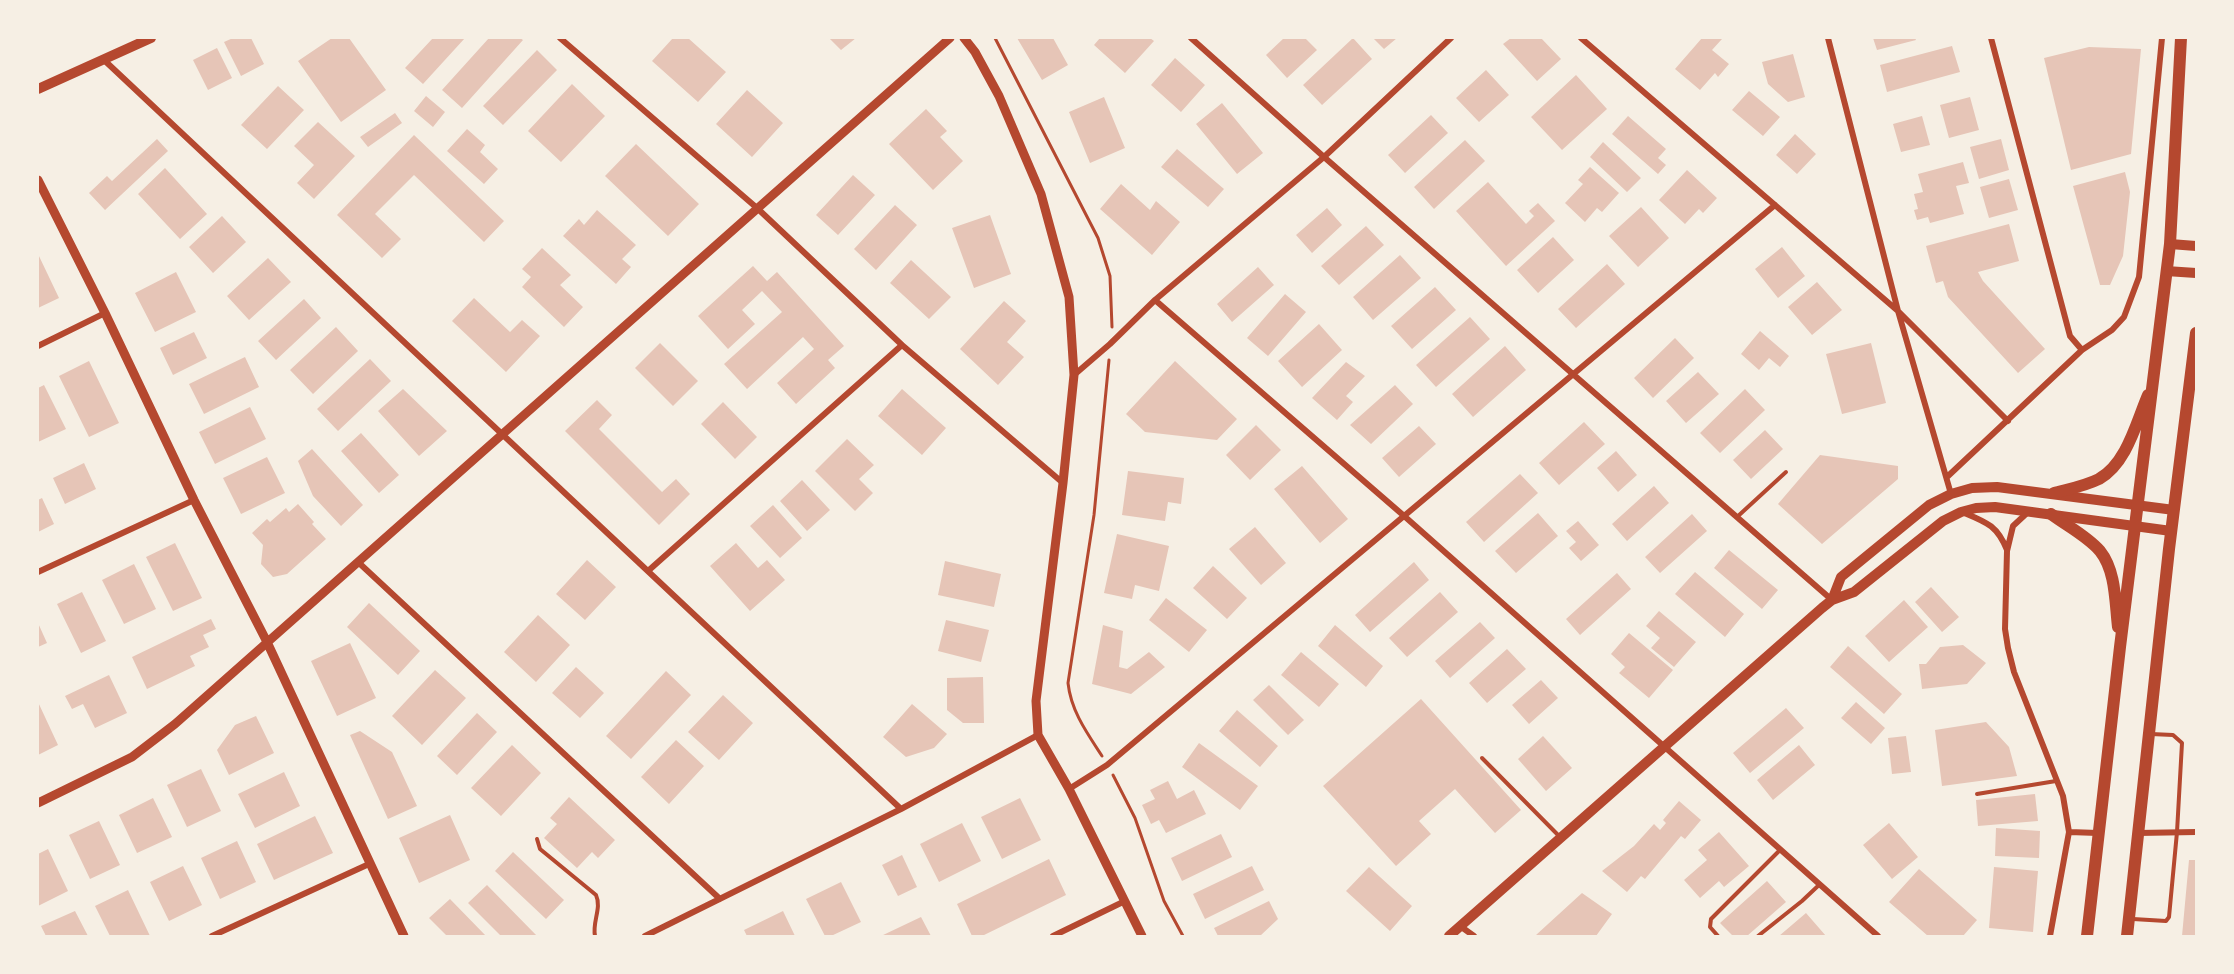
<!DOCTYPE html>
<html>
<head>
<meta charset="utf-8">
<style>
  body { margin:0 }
  #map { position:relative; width:2234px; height:974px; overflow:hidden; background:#f6efe4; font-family:Helvetica,sans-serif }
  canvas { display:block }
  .frame { position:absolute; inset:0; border:39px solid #f6efe4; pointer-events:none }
</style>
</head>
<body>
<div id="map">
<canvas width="2234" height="974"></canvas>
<div class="frame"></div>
</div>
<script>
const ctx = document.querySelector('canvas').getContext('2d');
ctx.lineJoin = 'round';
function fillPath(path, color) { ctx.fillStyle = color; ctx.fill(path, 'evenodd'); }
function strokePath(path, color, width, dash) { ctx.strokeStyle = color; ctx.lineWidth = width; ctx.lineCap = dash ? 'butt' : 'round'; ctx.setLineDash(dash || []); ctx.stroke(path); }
fillPath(new Path2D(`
  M233 38H251L264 64 241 76 224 42Z
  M332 38H349L386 90 341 122 298 61Z
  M433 38H465L423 84 405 68Z
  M489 38H520L523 40 462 108 442 90Z
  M673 38H688L726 72 698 102 652 61Z
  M829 38H856L841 50Z
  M1017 38H1053L1068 65 1042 80Z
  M1100 38H1150L1154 41 1125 73 1094 45Z
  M1284 38H1305L1317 50 1287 78 1266 55Z
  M1353 38 1372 59 1322 105 1303 85Z
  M1373 38H1397L1384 49Z
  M1511 38H1541L1561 59 1537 81 1503 44Z
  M1702 38 1722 39 1712 50 1729 64 1718 77 1715 73 1700 90 1675 69Z
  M1873 38H1915L1916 40 1877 50Z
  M1952 46 1960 72 1887 92 1880 65Z
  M2089 47 2141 49 2131 154 2071 170 2044 58Z
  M217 48 232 78 208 90 193 60Z
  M537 50 557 70 503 125 483 106Z
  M1793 54 1805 97 1788 102 1768 84 1762 62Z
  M1175 58 1205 85 1181 112 1151 85Z
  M1486 70 1509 95 1479 122 1456 98Z
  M1576 75 1607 109 1562 150 1531 117Z
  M572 84 605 116 561 162 528 131Z
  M278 86 304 110 267 149 241 125Z
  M747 90 783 123 752 157 716 124Z
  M1749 91 1780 117 1763 136 1732 110Z
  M426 96 445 112 433 127 414 111Z
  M1104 97 1125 148 1090 163 1069 112Z
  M1970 97 1979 130 1949 138 1940 105Z
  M1222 103 1263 153 1237 174 1196 124Z
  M926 109 947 131 940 137 963 161 933 190 889 144Z
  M395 113 402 123 368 147 360 137Z
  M1431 115 1448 133 1405 173 1388 155Z
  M1628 116 1666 149 1658 158 1666 165 1658 174 1612 134Z
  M1922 116 1930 145 1901 152 1893 124Z
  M318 122 355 156 314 199 297 183 314 165 294 146Z
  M467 129 485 145 480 152 498 169 484 184 447 151Z
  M1795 134 1816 154 1797 174 1776 155Z
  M414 135 504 221 484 242 414 175 375 214 401 239 382 258 337 215Z
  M157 139 168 151 105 210 89 193 107 176 112 181Z
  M2001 139 2009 170 1979 179 1970 147Z
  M1465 140 1485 161 1434 209 1414 187Z
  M1603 142 1641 178 1627 192 1590 157Z
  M636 144 699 204 668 236 605 176Z
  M1177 149 1224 189 1208 207 1161 167Z
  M1963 162 1969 183 1956 186 1964 214 1930 223 1928 217 1917 220 1914 210 1918 209 1914 194 1923 192 1918 174Z
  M1590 167 1619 193 1602 212 1597 208 1585 222 1565 203 1583 184 1578 180Z
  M165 168 207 214 180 239 138 194Z
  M1687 170 1717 198 1703 213 1699 209 1685 224 1659 200Z
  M2125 172 2130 192 2123 256 2110 285H2100L2073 186Z
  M853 175 875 195 838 235 816 215Z
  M2009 179 2018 210 1989 218 1980 187Z
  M1488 182 1526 224 1534 216 1529 211 1538 203 1555 221 1506 266 1456 211Z
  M1121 184 1150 210 1156 201 1180 222 1152 255 1100 209Z
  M895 205 917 225 876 270 854 249Z
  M1641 207 1669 238 1638 267 1609 236Z
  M1327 208 1342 225 1312 253 1296 235Z
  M597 210 636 245 622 259 631 267 616 284 563 236 579 219 584 225Z
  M990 215 1011 274 974 288 952 228Z
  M222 216 246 242 213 273 189 247Z
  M2009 224 2019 261 1978 272 1983 281 2045 349 2018 373 1948 297 1943 281 1936 283 1926 246Z
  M1366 226 1384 245 1339 285 1321 266Z
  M1553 237 1574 260 1538 293 1517 270Z
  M1782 247 1805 276 1778 298 1755 269Z
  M542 248 571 275 560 285 583 307 564 327 522 287 531 277 522 269Z
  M38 254 59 298 38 308Z
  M1400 255 1421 278 1373 320 1353 297Z
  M268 258 291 282 249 320 227 296Z
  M911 260 951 297 929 319 890 283Z
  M1607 264 1625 284 1576 328 1558 309Z
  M753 266 767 281 777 272 844 346 828 360 835 368 796 404 777 383 814 349 803 337 747 389 724 364 782 312 762 291 742 310 755 324 728 349 698 316Z
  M1258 267 1274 285 1232 322 1217 304Z
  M176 272 196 312 155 332 135 293Z
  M1817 282 1842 310 1812 335 1788 307Z
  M1435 287 1456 310 1412 349 1391 326Z
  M1285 294 1306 312 1268 356 1247 338Z
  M474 298 510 332 522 320 540 336 506 372 452 321Z
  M304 299 321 318 276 360 258 341Z
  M1004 301 1026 321 1007 342 1024 357 998 385 960 349Z
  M1470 317 1490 339 1436 387 1416 365Z
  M1319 324 1342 350 1302 387 1278 361Z
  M336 327 358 351 313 394 290 370Z
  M1760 331 1789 356 1780 367 1769 358 1759 370 1741 354Z
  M194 332 207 358 173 375 160 348Z
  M1675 338 1694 358 1653 398 1634 378Z
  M660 343 698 381 673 406 635 368Z
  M1871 343 1886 403 1842 414 1826 354Z
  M1505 346 1526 370 1473 417 1452 394Z
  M245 357 259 387 204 414 189 384Z
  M370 359 391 381 338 431 317 409Z
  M89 361 119 423 89 437 59 376Z
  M1175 361 1237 419 1217 440 1145 432 1126 414Z
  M1346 362 1365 376 1346 396 1353 402 1337 420 1312 398Z
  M1698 372 1719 394 1686 423 1666 401Z
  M44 385 66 429 38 442V388Z
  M1395 385 1413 404 1371 444 1350 425Z
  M403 389 447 431 419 456 378 411Z
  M902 389 946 428 922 455 878 416Z
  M1745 389 1765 410 1720 453 1700 433Z
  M597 400 612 415 599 429 662 492 676 479 690 494 659 525 565 431Z
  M723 402 757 437 735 459 701 424Z
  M250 407 266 439 215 464 199 432Z
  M1584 422 1605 444 1559 485 1539 463Z
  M1256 425 1281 450 1250 480 1226 455Z
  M1419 426 1436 444 1399 477 1382 458Z
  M1765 430 1783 449 1751 479 1733 460Z
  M361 433 399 475 379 493 341 451Z
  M847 439 874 465 859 479 873 493 855 511 815 471Z
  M312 449 363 505 341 526 313 496 298 461Z
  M1616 451 1637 475 1618 492 1597 468Z
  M1820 455 1898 466V479L1822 544 1778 504Z
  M267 457 285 493 241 514 223 478Z
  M84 463 96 489 65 504 53 478Z
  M1302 466 1348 519 1320 543 1274 489Z
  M1128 471 1184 478 1181 504 1168 502 1165 521 1122 515Z
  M1520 474 1538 493 1484 542 1466 522Z
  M802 480 830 510 807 531 780 501Z
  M1654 486 1669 503 1627 541 1612 524Z
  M42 498 54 524 38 532V500Z
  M298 504 314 522 312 524 326 539 287 574 273 577 261 564 263 545 252 533 267 519 270 522 286 508 289 512Z
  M773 505 802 538 780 558 750 526Z
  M1538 513 1558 536 1516 573 1495 551Z
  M1692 514 1707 531 1660 573 1645 557Z
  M1578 521 1599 545 1581 561 1569 548 1576 542 1566 531Z
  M1255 527 1286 563 1261 585 1229 549Z
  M1117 534 1169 546 1159 591 1135 585 1132 599 1104 593Z
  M175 543 202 598 173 611 146 557Z
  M736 543 758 568 767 560 785 580 750 611 710 566Z
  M1729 550 1778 590 1762 609 1714 568Z
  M587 560 616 587 585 620 556 594Z
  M945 561 1001 574 994 607 938 595Z
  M1414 562 1429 580 1370 632 1355 615Z
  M134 564 156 609 124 624 102 580Z
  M1213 566 1247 598 1227 619 1193 588Z
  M1695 572 1744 614 1725 637 1675 594Z
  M1617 573 1631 589 1580 635 1566 619Z
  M1931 587 1959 617 1942 632 1915 602Z
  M82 592 106 641 81 653 57 604Z
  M1440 592 1458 612 1407 657 1389 638Z
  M1166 598 1207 630 1189 652 1149 620Z
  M1904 600 1928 627 1889 662 1865 636Z
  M369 603 420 651 398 675 347 627Z
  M1659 611 1696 642 1674 667 1651 648 1660 638 1646 626Z
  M538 615 570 645 536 682 504 652Z
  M211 619 216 629 203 635 209 647 190 656 195 666 147 689 132 657Z
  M946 620 989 630 981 662 938 651Z
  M1480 622 1495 638 1450 678 1435 661Z
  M38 623 47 643 38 647Z
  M1103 625 1123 631 1119 667 1127 669 1149 652 1165 667 1131 694 1092 684Z
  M1335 625 1383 666 1366 687 1318 646Z
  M1629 633 1673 670 1649 698 1619 673 1625 667 1611 654Z
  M350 643 376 698 337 716 311 661Z
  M1963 645 1986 663 1967 684 1922 689 1919 664H1926L1940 647Z
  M1848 646 1902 694 1884 714 1830 667Z
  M1507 649 1526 669 1487 703 1469 683Z
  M1301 652 1339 684 1319 707 1281 675Z
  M576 667 604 693 580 718 552 693Z
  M435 670 466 698 422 745 392 716Z
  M666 671 691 695 631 759 606 736Z
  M109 675 127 713 95 728 83 704 72 709 65 696Z
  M983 677 984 723H963L947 710V678Z
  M1541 680 1558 698 1529 724 1512 705Z
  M1269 685 1304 720 1288 735 1253 700Z
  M723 695 753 723 719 760 688 732Z
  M1421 699 1521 810 1495 833 1455 789 1419 821 1431 834 1396 866 1323 786Z
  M38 702 58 745 38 755Z
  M1856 702 1885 728 1871 744 1841 718Z
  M912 704 947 734 934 748 906 757 883 737Z
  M1786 708 1804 728 1750 773 1733 753Z
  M1237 710 1278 746 1260 767 1219 731Z
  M477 713 497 732 457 775 437 756Z
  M256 716 274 753 229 775 217 750 235 725Z
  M1986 722 2009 747 2017 776 1942 786 1935 730Z
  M360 731 392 752 417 806 388 819 350 735Z
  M1543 736 1572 768 1546 791 1518 759Z
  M1906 736 1911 772 1892 774 1888 738Z
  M676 740 704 766 669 804 641 777Z
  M1199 743 1258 786 1240 810 1182 767Z
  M512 745 541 773 501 816 471 788Z
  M1799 745 1815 765 1773 800 1757 780Z
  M201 769 221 811 187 827 167 785Z
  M284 772 300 806 255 828 238 794Z
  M1168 781 1177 799 1194 790 1206 814 1166 833 1159 820 1151 824 1142 805 1155 799 1150 790Z
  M2035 794 2038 821 1978 826 1976 800Z
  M569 797 615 840 598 858 592 852 577 868 544 838 557 824 550 818Z
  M153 798 172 837 137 853 119 815Z
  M1020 798 1041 840 1002 859 981 817Z
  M1679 801 1701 820 1685 839 1681 836 1645 879 1641 876 1627 892 1602 871 1634 846 1654 824 1660 830 1666 823 1663 820Z
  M450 815 470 860 419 883 399 838Z
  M315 816 333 853 274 880 257 844Z
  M99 821 120 865 90 879 69 835Z
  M962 823 981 861 939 882 920 844Z
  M1889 823 1918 857 1892 879 1863 845Z
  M1996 828 2040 831 2039 858 1995 856Z
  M1719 832 1749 866 1724 887 1719 881 1700 898 1684 880 1707 860 1698 850Z
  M1221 834 1232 857 1182 881 1171 858Z
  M237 841 256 882 220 899 201 858Z
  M48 849 68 891 38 906V854Z
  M513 852 564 900 546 919 495 871Z
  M902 855 917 887 898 896 882 865Z
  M1049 859 1066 895 982 936H972L957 904Z
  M2189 860H2196V936H2182Z
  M183 866 202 905 169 921 150 882Z
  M1252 866 1264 890 1205 919 1193 894Z
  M1369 867 1412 906 1390 931 1346 891Z
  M1994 867 2038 871 2033 932 1989 928Z
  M1919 869 1977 920 1963 936H1928L1889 902Z
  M1767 881 1786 902 1747 936H1733L1720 923Z
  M841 882 861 922 831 936H825L806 899Z
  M487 885 537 936H501L468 903Z
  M128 890 150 936H110L95 906Z
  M1582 893 1612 914 1596 936 1536 935Z
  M450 899 486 936H447L429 918Z
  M1269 901 1278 919 1260 936H1218L1214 928Z
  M75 911 88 936H46L41 926Z
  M783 911 795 936H747L744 930Z
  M1806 913 1826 936H1779Z
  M921 917 931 936H881Z`), '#e6c5b7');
strokePath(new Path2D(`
  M995 38 1098 238 1110 276 1112 327
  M1102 756C1087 733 1071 711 1068 683L1094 515 1109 360
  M1113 775 1135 818 1164 901 1183 936`), '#b5482f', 3);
strokePath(new Path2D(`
  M1737 517 1786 472
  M1482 758 1560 837
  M1977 794 2056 781
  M537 839 540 849 596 895C602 908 592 922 595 936
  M2133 919 2166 921 2169 917 2177 832 2182 743 2173 735 2151 734
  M1718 936 1710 927 1711 919 1780 850
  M1758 936 1802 901 1819 885`), '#b5482f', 4);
strokePath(new Path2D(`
  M560 38 757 208 902 345 1063 483
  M1191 38 1324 157 1832 600
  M1581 38 1898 311 2008 421
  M1828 38 1898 311 1951 494
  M1991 38 2070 336 2082 350
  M104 60 901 809
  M1155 300 1403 515 1878 936
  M38 346 105 313
  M1074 375 1110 344 1155 300 1324 157 1451 38
  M1947 477 2082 350 2112 330 2124 317 2139 277 2162 38
  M1962 512C1986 522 1997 525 2007 550
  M2027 513 2013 526 2007 551 2005 629 2008 648 2014 672 2063 796 2069 832 2050 936
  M358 562 720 899
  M648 571 902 345
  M38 572 194 500
  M1069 789 1107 765 1775 205
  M2069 832 2098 833
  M2138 833 2196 832
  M1460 926 1474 936
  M212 936 369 864
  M645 936 901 809 1038 735
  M1053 936 1125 901`), '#b5482f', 6);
strokePath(new Path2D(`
  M964 38 975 52 999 96 1041 194 1069 297 1074 375 1063 483 1036 701 1038 735 1069 789 1142 936
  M38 180 105 313 194 500 267 642 404 936
  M38 803 132 757 175 724 950 38`), '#b5482f', 9);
strokePath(new Path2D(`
  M38 89 151 38
  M2170 244 2196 246
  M2166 271 2196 273
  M1832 600 1841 577 1929 505 1951 494 1972 488 1997 487 2174 510
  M1449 936 1822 608 1832 600 1854 592 1943 521 1961 512 1976 508 1995 507 2171 531`), '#b5482f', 10);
strokePath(new Path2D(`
  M2054 493C2069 489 2085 486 2099 479 2127 463 2136 423 2148 395
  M2051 514C2067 526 2087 536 2100 551 2116 571 2115 602 2118 627
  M2087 936 2120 647 2170 244 2181 38
  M2127 936 2169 549 2196 333`), '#b5482f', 12);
</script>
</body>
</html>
